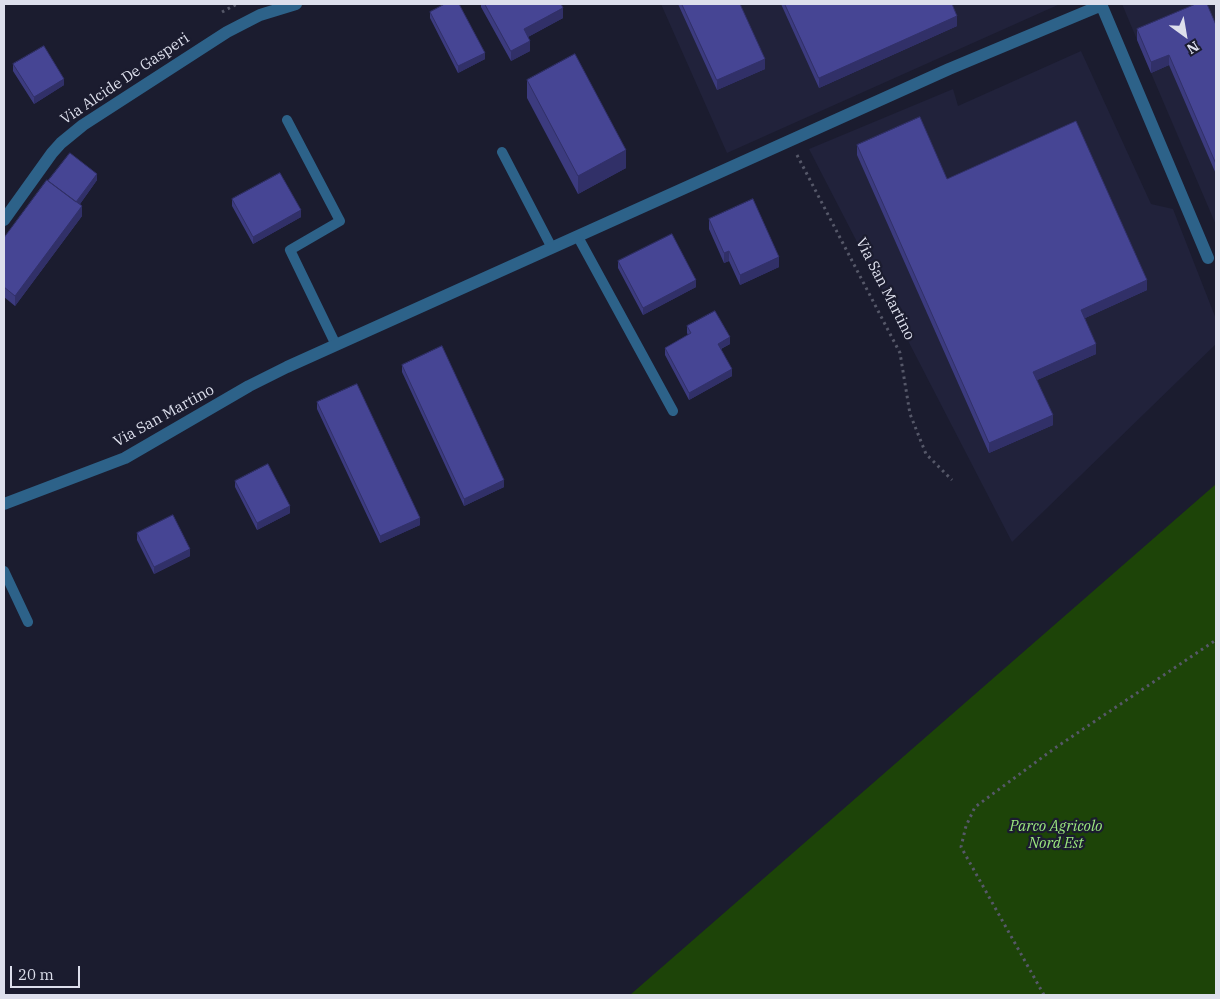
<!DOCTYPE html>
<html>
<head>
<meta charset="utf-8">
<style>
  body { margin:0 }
  #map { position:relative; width:1220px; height:999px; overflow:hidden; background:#1b1c2f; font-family:"IBM Plex Serif",serif }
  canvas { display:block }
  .frame { position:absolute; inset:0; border:5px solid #dddfec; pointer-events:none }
  .north { position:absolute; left:1160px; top:10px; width:50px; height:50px; -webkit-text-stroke:4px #1b1c2f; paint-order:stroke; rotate:148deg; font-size:14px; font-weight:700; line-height:20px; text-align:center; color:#dddfec }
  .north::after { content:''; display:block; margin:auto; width:18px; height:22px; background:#dddfec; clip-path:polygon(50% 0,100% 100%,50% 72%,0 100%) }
  .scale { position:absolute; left:10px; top:966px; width:70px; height:22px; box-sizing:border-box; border:2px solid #dddfec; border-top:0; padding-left:6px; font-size:15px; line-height:18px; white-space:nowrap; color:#dddfec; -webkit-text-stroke:4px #1b1c2f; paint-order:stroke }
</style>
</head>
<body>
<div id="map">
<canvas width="1220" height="999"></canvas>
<div class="frame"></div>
<div class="north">N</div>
<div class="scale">20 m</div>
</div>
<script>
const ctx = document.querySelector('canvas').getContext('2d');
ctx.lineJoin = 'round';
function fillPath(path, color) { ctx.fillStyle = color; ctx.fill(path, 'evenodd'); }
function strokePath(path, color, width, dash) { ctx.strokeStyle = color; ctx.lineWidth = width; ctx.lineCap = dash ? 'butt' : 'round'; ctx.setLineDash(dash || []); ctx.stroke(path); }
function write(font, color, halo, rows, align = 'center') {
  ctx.font = font + ' "IBM Plex Serif",serif'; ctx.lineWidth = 4.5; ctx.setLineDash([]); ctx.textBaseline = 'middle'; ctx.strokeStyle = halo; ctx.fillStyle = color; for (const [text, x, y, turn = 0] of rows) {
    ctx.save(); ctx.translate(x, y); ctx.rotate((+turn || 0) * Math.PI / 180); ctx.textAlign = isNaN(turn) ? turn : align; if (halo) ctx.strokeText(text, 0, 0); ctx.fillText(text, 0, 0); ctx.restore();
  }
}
fillPath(new Path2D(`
  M661 4H1060L727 153Z
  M1122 4H1216V225L1151 73Z
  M1081 51 1151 204 1173 209 1216 319V344L1012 542 809 149 953 89 958 106Z`), '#21223b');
fillPath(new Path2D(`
  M1216 484V995H630Z`), '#1d4408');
strokePath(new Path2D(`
  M222 12 237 4
  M797 155 900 353 910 414 926 454 952 480
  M1044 995 961 847 966 826 975 807 1055 748 1216 640`), '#565869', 3, [2.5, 4]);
strokePath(new Path2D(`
  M287 120 340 221 290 250 336 345
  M502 152 552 248
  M578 237 673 411
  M4 571 28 622`), '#2d6289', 10);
strokePath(new Path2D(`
  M1101 4 1208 258
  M4 220 52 153 61 143 83 125 227 32 260 15 296 4
  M4 504 125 458 249 386 287 367 949 69 1102 5`), '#2d6289', 12);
fillPath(new Path2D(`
  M481 4H485L563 18 528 37 530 51 511 61 481 7Z
  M678 4H740L765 69 717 90Z
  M781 4H952L957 26 819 88Z
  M430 12 485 59 458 73 430 18Z
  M1216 25V174L1169 65 1151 73 1137 40V29Z
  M13 64 64 85 34 104 13 71Z
  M527 80 626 168 578 194 527 98Z
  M857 145 947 179 1147 290 1085 318 1096 354 1037 380 1053 425 989 453 857 155Z
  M97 180 80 204 82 216 15 306 4 297V238L48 181Z
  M232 199 301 217 253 244 232 206Z
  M709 219 779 267 740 285 729 261 724 263 709 229Z
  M618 261 696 287 643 315 618 268Z
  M687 326 730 344 721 349 732 376 689 400 665 355V348L688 335 687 333Z
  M402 365 504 487 464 506 402 372Z
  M317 402 420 525 380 543 317 409Z
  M235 481 290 513 257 530 235 487Z
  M137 533 190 556 154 574 137 540Z`), '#3c3b7f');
fillPath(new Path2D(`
  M563 8V18L524 39V29Z
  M957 16V26L819 88V78Z
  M530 41V51L511 61V51Z
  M485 53V59L458 73V66Z
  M1169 55V65L1151 73V62Z
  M765 59V69L717 90V80Z
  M64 79V85L34 104V97Z
  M626 150V168L578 194V176Z
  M97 174V180L75 211V204Z
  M82 206V216L15 306V296Z
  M301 210V217L253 244V237Z
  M729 251V261L724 263V253Z
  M779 257V267L740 285V275Z
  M696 280V287L643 315V308Z
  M1147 280V290L1081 320V310Z
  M730 337V344L718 350V344Z
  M1096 344V354L1033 382V372Z
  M732 369V376L689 400V393Z
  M1053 415V425L989 453V443Z
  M504 480V487L464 506V499Z
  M290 506V513L257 530V523Z
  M420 518V525L380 543V536Z
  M190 549V556L154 574V567Z`), '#313068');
const building = new Path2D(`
  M445 4H459L485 53 458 66 430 12Z
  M485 4H561L563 8 524 29 530 41 511 51Z
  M682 4H740L765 59 717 80Z
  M785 4H952L957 16 819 78Z
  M1196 4H1207L1216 25V164L1169 55 1151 62 1137 29Z
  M44 46 64 79 34 97 13 64Z
  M575 54 626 150 578 176 527 80Z
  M920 117 947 179 1076 121 1147 280 1081 310 1096 344 1033 372 1053 415 989 443 857 145Z
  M70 153 97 174 76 202 48 181Z
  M280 173 301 210 253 237 232 199Z
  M47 180 82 206 15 296 4 287V238Z
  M753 199 779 257 740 275 729 251 724 253 709 219Z
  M672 234 696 280 643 308 618 261Z
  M715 311 730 337 718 344 732 369 689 393 665 348 691 333 687 326Z
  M442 346 504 480 464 499 402 365Z
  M357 384 420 518 380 536 317 402Z
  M268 464 290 506 257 523 235 481Z
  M173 515 190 549 154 567 137 533Z`);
fillPath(building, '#464594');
strokePath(building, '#313068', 1);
write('15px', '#dddfec', '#1b1c2f', [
  ["Via Alcide De Gasperi",125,79,-34],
  ["Via San Martino",885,289,63],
  ["Via San Martino",164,416,-29]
]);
write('italic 15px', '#9ce87f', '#1b1c2f', [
  ["Parco Agricolo",1056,827],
  ["Nord Est",1056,844]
]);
</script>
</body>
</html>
